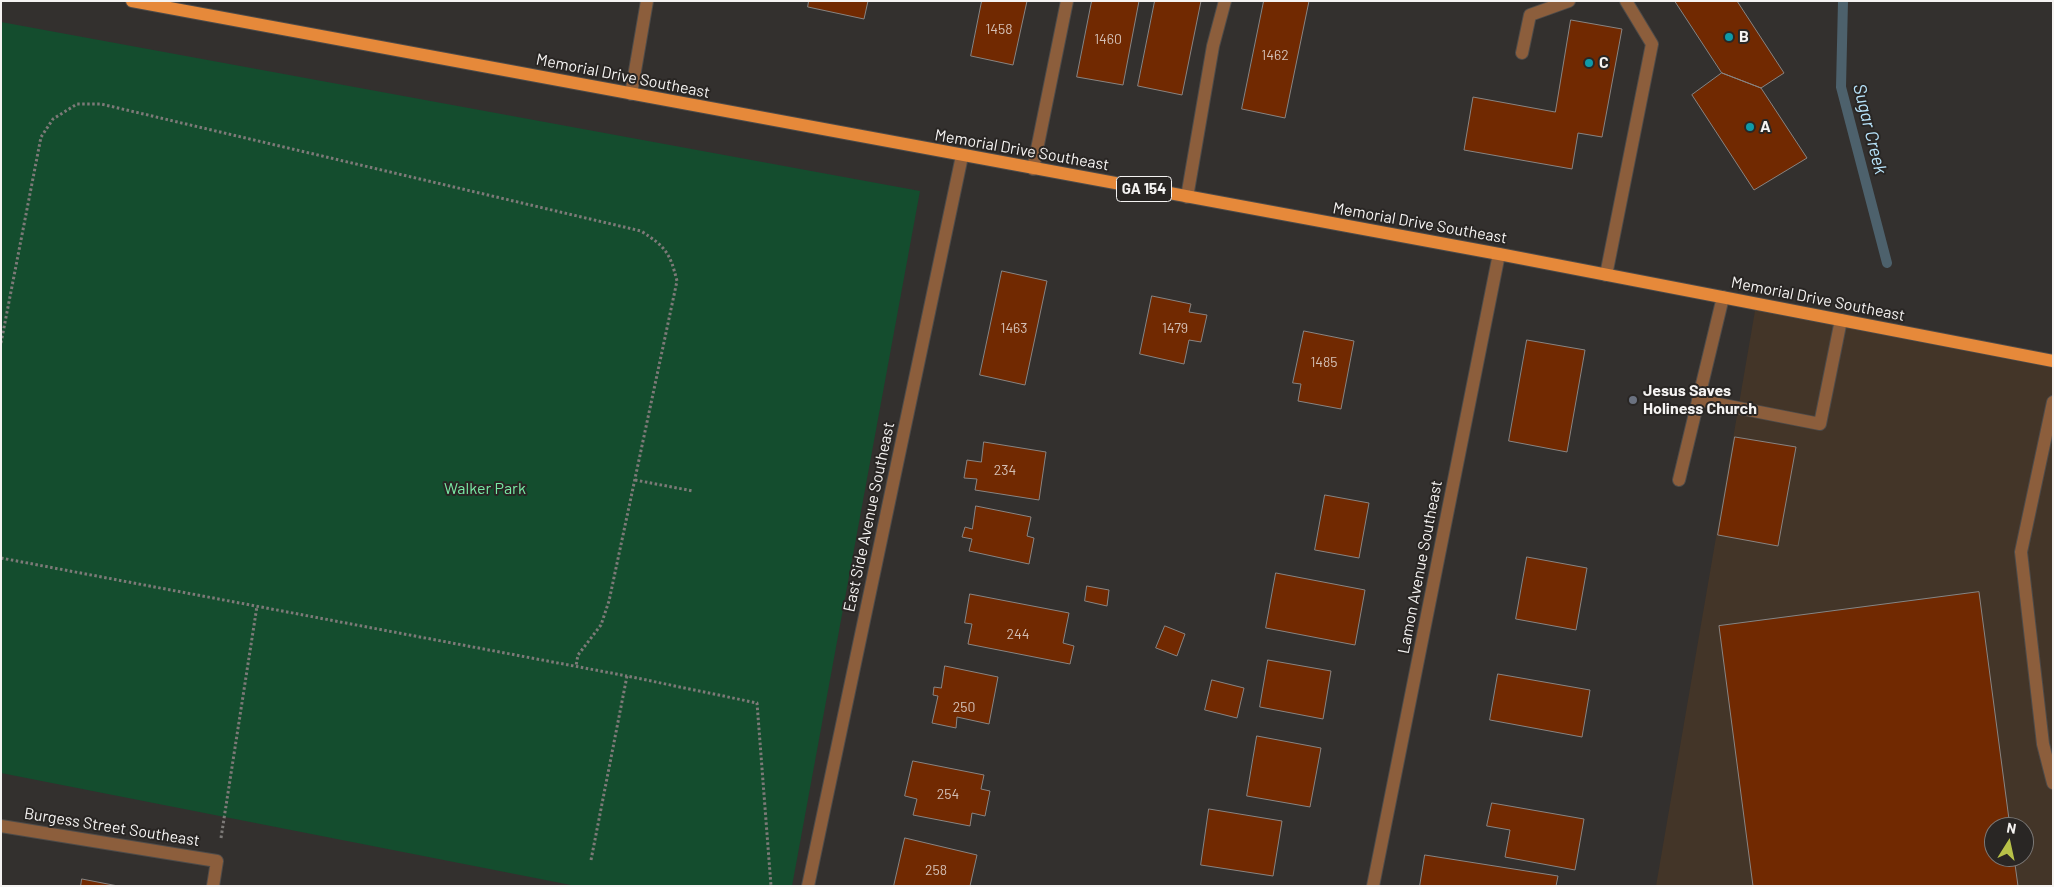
<!DOCTYPE html>
<html>
<head>
<meta charset="utf-8">
<style>
  body { margin:0 }
  #map { position:relative; width:2054px; height:887px; overflow:hidden; background:#33302e; font-family:Barlow,sans-serif }
  canvas { display:block }
  .frame { position:absolute; inset:0; border:2px solid #f5f3f2; pointer-events:none }
  .north { position:absolute; left:1984px; top:817px; width:50px; height:50px; box-sizing:border-box; background:#292624; border:1px solid #7b7876; border-radius:50%; rotate:10deg; font-size:14px; font-weight:700; line-height:20px; text-align:center; color:#f5f3f2 }
  .north::after { content:''; display:block; margin:auto; width:18px; height:22px; background:#b7c148; clip-path:polygon(50% 0,100% 100%,50% 72%,0 100%) }
</style>
</head>
<body>
<div id="map">
<canvas width="2054" height="887"></canvas>
<div class="frame"></div>
<div class="north">N</div>
</div>
<script>
const ctx = document.querySelector('canvas').getContext('2d');
ctx.lineJoin = 'round';
function fillPath(path, color) { ctx.fillStyle = color; ctx.fill(path, 'evenodd'); }
function strokePath(path, color, width, dash) { ctx.strokeStyle = color; ctx.lineWidth = width; ctx.lineCap = dash ? 'butt' : 'round'; ctx.setLineDash(dash || []); ctx.stroke(path); }
function write(font, color, halo, rows, align = 'center') {
  ctx.font = font + ' Barlow,sans-serif'; ctx.lineWidth = 4; ctx.setLineDash([]); ctx.textBaseline = 'middle'; ctx.strokeStyle = halo; ctx.fillStyle = color; for (const [text, x, y, turn = 0] of rows) {
    ctx.save(); ctx.translate(x, y); ctx.rotate((+turn || 0) * Math.PI / 180); ctx.textAlign = isNaN(turn) ? turn : align; if (halo) ctx.strokeText(text, 0, 0); ctx.fillText(text, 0, 0); ctx.restore();
  }
}
fillPath(new Path2D(`
  M1756 305 2053 361V886H1656ZM1994 827H2024V857H1994Z`), '#433528');
fillPath(new Path2D(`
  M1 22 920 191 792 886H576L1 773Z`), '#144d2e');
strokePath(new Path2D(`
  M1843 1 1841 87 1887 263`), '#4d616c', 10);
const building = new Path2D(`
  M809 1H868L864 19 808 7Z
  M982 1H1027L1013 65 971 56Z
  M1092 1H1139L1123 85 1077 77Z
  M1155 1H1201L1182 95 1138 86Z
  M1264 1H1309L1285 118 1242 109Z
  M1675 1H1737L1784 73 1761 88 1722 73Z
  M1571 20 1622 29 1602 137 1578 133 1572 169 1464 150 1473 97 1555 112Z
  M1722 73 1761 88 1807 158 1754 190 1692 95Z
  M1002 271 1047 281 1025 385 980 375Z
  M1152 296 1191 304 1189 312 1207 315 1201 342 1189 340 1184 364 1140 354Z
  M1304 331 1354 341 1341 409 1298 401 1301 384 1293 383Z
  M1527 340 1585 350 1567 452 1509 441Z
  M1735 437 1796 447 1778 546 1718 535Z
  M984 442 1046 452 1039 500 975 490 977 479 964 478 967 460 981 462Z
  M1325 495 1369 503 1359 558 1315 550Z
  M976 506 1031 517 1027 536 1034 538 1029 564 969 551 972 539 962 537 965 527 972 529Z
  M1527 557 1587 568 1576 630 1516 619Z
  M1276 573 1365 590 1355 645 1266 628Z
  M1087 586 1109 590 1107 606 1085 601Z
  M1979 592 2010 827H1994V857H2014L2018 886H1753L1719 626Z
  M970 594 1069 613 1063 643 1074 646 1070 664 968 644 972 624 965 623Z
  M1165 626 1185 634 1177 656 1156 648Z
  M1268 660 1331 671 1323 719 1260 707Z
  M945 666 998 677 989 724 957 717 956 728 932 723 938 696 933 695 934 687 941 688Z
  M1498 674 1590 690 1582 737 1490 720Z
  M1212 680 1244 688 1237 718 1205 710Z
  M1257 736 1321 748 1310 807 1247 796Z
  M913 761 984 775 981 789 990 791 985 816 972 813 970 826 913 815 917 799 905 796Z
  M1492 803 1584 819 1575 870 1505 857 1510 830 1487 826Z
  M1209 809 1282 821 1273 876 1201 865Z
  M905 838 977 855 970 886H894Z
  M1425 855 1558 876 1556 886H1420Z
  M82 879 118 886H81Z`);
fillPath(building, '#712901');
strokePath(building, '#888482', 1);
const minor = new Path2D(`
  M1522 53 1530 15 1569 1
  M631 94 647 1
  M1033 169 1067 1
  M1187 197 1213 46 1225 1
  M1606 275 1652 44 1626 1
  M1698 400 1820 424 1841 320
  M2053 402 2021 552 2043 744 2053 783
  M1679 480 1723 297
  M1 826 217 861 213 886
  M808 886 962 156
  M1373 886 1499 254`);
const major = new Path2D(`
  M132 1 1499 254 2053 361`);
strokePath(minor, '#4e4b49', 14);
strokePath(major, '#4e4b49', 14);
strokePath(new Path2D(`
  M1 343 41 137 53 119 77 104H101L641 231C666 247 670 253 677 281L609 601 601 625 578 655 576 666
  M635 480 693 491
  M1 558 627 676
  M221 838 257 606
  M591 860 627 676 757 703 771 886`), '#7d7a78', 3, [2.5, 2.5]);
strokePath(minor, '#8c5e3c', 12);
strokePath(major, '#e6893a', 12);
for (const [x, y, r, color] of [
  [1729,37,5,"#0f9aa8"],
  [1589,63,5,"#0f9aa8"],
  [1750,127,5,"#0f9aa8"],
  [1633,400,5,"#6b7280"]
]) { const dot = new Path2D(); dot.arc(x, y, r, 0, 2 * Math.PI); ctx.fillStyle = color; ctx.fill(dot); strokePath(dot, '#292624', 2); }
write('14px', '#d4c0b6', null, [
  ["1458",999,29],
  ["1460",1108,39],
  ["1462",1275,55],
  ["1463",1014,328],
  ["1479",1175,328],
  ["1485",1324,362],
  ["234",1005,470],
  ["244",1018,634],
  ["250",964,707],
  ["254",948,794],
  ["258",936,870]
]);
for (const [x, y, w] of [
  [1144,189,55]
]) { const box = new Path2D(); box.roundRect(x - w / 2, y - 12.5, w, 25, 4); ctx.fillStyle = '#292624'; ctx.fill(box); strokePath(box, '#f5f3f2', 1); }
write('bold 15px', '#f5f3f2', null, [
  ["GA 154",1144,189]
]);
write('bold 16px', '#f5f3f2', '#292624', [
  ["B",1739,37],
  ["C",1599,63],
  ["A",1760,127],
  ["Jesus Saves",1643,391],
  ["Holiness Church",1643,409]
], 'left');
write('16px', '#f5f3f2', '#292624', [
  ["Memorial Drive Southeast",623,76,11],
  ["Memorial Drive Southeast",1022,150,10],
  ["Memorial Drive Southeast",1420,223,10],
  ["Memorial Drive Southeast",1818,299,11],
  ["East Side Avenue Southeast",869,517,-78],
  ["Lamon Avenue Southeast",1420,567,-79],
  ["Burgess Street Southeast",112,827,9]
]);
write('16px', '#7aeaa6', '#292624', [
  ["Walker Park",485,489]
]);
write('italic 18px', '#b8e4fc', '#292624', [
  ["Sugar Creek",1870,129,76]
]);
</script>
</body>
</html>
